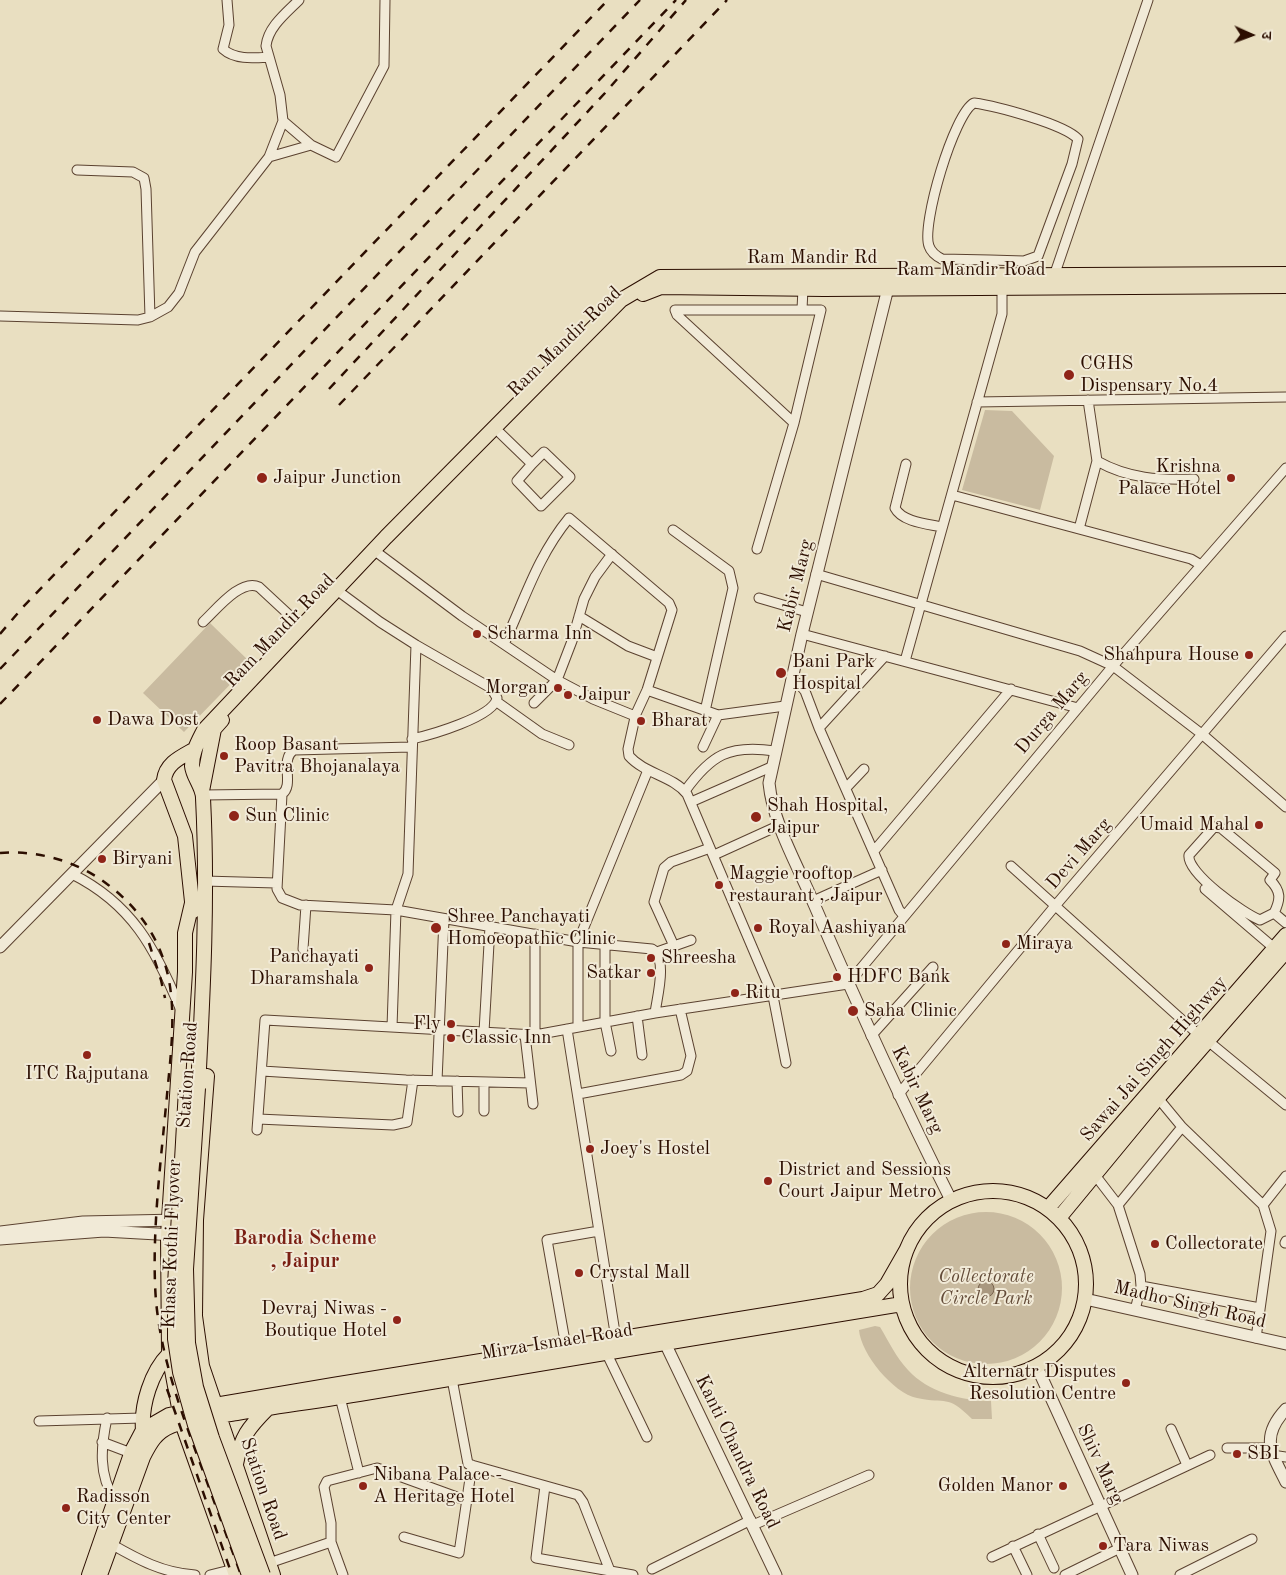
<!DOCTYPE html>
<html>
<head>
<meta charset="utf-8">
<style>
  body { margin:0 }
  #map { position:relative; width:1286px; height:1575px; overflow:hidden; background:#e9dfc1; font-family:"Old Standard TT","Noto Serif Devanagari",serif }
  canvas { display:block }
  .north { position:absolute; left:1226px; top:10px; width:50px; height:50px; -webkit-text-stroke:4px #f1ead7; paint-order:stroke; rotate:92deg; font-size:14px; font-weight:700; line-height:20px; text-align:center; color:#2c0e00 }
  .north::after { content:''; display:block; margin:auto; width:18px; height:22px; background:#2c0e00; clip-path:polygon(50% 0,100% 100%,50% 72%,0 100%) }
</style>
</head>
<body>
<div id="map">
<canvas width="1286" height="1575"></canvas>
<div class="north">उ</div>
</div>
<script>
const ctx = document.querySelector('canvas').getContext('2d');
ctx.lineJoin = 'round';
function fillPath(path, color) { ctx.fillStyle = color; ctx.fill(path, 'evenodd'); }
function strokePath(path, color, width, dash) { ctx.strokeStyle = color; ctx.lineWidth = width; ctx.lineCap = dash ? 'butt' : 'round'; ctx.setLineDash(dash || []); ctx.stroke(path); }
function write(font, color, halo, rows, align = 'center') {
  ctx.font = font + ' "Old Standard TT",serif'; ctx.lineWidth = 4; ctx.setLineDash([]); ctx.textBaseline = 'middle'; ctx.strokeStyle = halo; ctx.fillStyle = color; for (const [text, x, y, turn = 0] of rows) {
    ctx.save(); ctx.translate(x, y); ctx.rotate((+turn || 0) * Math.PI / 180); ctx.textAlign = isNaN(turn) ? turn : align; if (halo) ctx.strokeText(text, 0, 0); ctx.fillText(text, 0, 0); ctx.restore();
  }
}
fillPath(new Path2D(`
  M985 410 1012 411 1054 456 1040 510 962 490Z
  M210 623 251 663 184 732 143 693Z
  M910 1288a76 76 0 1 1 152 0a76 76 0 1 1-152 0Z
  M875 1326 880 1327C889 1342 896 1357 908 1370 928 1392 962 1401 991 1401L992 1419H972C946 1393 947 1405 917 1398 893 1393 861 1354 859 1330Z`), '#c9bba0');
const water = new Path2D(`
  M978 1289a8 8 0 1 1 16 0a8 8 0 1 1-16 0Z`);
fillPath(water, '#a9987f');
strokePath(water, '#77614c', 1);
const minor = new Path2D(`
  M227 0 229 25 223 49C235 60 254 58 269 57
  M283 121 311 145 336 157 384 66 385 0
  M269 157 311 145
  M77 170 133 172 144 178 146 189 150 317
  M988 276 990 260 1024 261 1038 256 1072 164 1078 139C1064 124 996 106 974 103 954 113 921 225 929 246 931 252 936 256 942 259L990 260
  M1053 279 1148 0
  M802 309 803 289
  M0 316 138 320 150 317 168 307 179 293 195 252 269 157 283 121 280 95 266 46C268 27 286 13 299 0
  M1088 400 1097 461C1129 479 1159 480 1194 479
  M977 402 1286 397
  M500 433 532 464 544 452 570 477 541 506 517 481 532 464
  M906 464 895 508C902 522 928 524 942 527
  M952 495 1191 559 1201 565
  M1079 529 1097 461
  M673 530 729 571 733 588 705 711
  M757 549 794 423 821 310H675L677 315 794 423
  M379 554 462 616 557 680 593 699 635 716 647 690 672 610 669 603 569 518C537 557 525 599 504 644
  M816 574 1080 651 1113 666 1203 735 1286 807
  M342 594 380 622 416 645 408 874 396 910 392 1027
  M759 598 807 612
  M579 616 628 646 657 657
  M203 622C216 610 241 578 259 587L301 626
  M802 634 1078 708
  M905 661 1002 314V288
  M791 681 799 684 805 691 819 728 899 910 904 916
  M647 690 718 715 785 706
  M497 702 542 734 569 745
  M534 703 557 680 572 641 584 599 595 577 612 554
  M636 713 628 749 629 756C645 774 673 776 687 794L773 996 786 1063
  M819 728 885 656
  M412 739C430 735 494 717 497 698L491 688 416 645
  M703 747 718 715
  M846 788 864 769
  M685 791C711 755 729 744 775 751
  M282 794 277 889 282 898 300 905 396 910 578 942 652 949C668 958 657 997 655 1013
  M203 795 282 794C295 785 279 759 294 750L411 747
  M691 802 771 767
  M874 851 1011 689
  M714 855 780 825
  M1011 866 1200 1036
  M72 874C132 904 155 948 180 1008
  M204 881 276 883
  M1205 889 1274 948
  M813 901 882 870
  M1274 913 1260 920C1244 914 1186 873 1189 855L1214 827 1221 828 1275 873 1270 880C1281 891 1281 899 1274 913L1286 923
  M605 945V1022L611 1051
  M674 946 654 902 664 868 671 862 710 848
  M303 949 306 905
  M657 952 691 940
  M637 1016 642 1055
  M578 1027V942L648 770
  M567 1029 616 1339
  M484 1032 490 926
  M525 1035 533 1104
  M535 1035V934
  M871 1036 933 967
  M1208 1041 1286 1105
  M262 1071 406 1080 530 1083
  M437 1081 444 919
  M457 1081 458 1112
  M578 1094 681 1075 687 1071 691 1056 680 1009
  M898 1095 1055 906 1286 636
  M1158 1098 1182 1127 1263 1205 1271 1231 1256 1338
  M484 1111V1082
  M258 1119 393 1125 407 1122 413 1080
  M257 1130 265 1020 535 1035 655 1013 848 984 1113 666 1286 468
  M1095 1175 1118 1205 1140 1274 1141 1286 1135 1310
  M1118 1205 1182 1127
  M1263 1205 1286 1176
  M1285 1243 1286 1241
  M1141 1286 1260 1308
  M566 1347 547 1240 599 1231
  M607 1354 647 1437
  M452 1379 468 1464 578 1495 583 1502 610 1571
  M340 1397 359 1473
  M107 1418C101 1446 98 1475 115 1500
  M39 1421 142 1418
  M1171 1429 1187 1465
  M102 1442 131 1453
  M1227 1448H1271
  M1272 1455 1286 1457
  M545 1486 536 1558 633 1575
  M753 1525 869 1475
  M1038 1534 1054 1568
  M404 1537 459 1553 472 1465
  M111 1544C139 1560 163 1573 195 1575
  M1013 1546 1027 1575
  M992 1557 1210 1455
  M269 1563 331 1542
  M652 1569 751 1520
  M210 1575 234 1569
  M343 1575 331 1542V1523L324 1487 327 1481 377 1468 465 1500
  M1065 1575 1120 1548
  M1180 1575 1252 1539`);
const tertiary = new Path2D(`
  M890 280 802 634 769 783C773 824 798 866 814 904 857 1004 902 1103 951 1200
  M0 947 164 780
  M0 1232 83 1222 178 1220
  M0 1239 104 1231 175 1235
  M1085 1299 1286 1344
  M665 1343 776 1575
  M1037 1367 1132 1575
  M1286 1409C1260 1437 1271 1452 1286 1482`);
const primary = new Path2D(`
  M643 294 661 287 824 289 1286 286
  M202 791 214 729 222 720
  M193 911 185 836 164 780C166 763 181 757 195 749
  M207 1076 196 1220 195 1316 202 1366 273 1575
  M198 1088C203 991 208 895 203 798 203 787 193 777 192 766 192 752 198 742 204 730L386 537 621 300 660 277 1286 274
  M900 1284a93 93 0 1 1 186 0a93 93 0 1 1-186 0Z
  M1049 1207 1286 935
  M1059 1218 1158 1098 1286 951
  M180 1413 169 1354 168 1235 185 972V933L192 903
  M182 1423 236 1575
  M143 1430C141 1405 151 1372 169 1354
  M236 1464C241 1437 248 1428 268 1408
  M89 1575 132 1451 143 1430 169 1415 215 1405 333 1385 863 1299 878 1294 887 1284 907 1249
  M100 1575 143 1457C150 1443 156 1432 171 1426 191 1418 216 1416 237 1413 280 1406 323 1400 365 1393 544 1362 723 1334 902 1304`);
strokePath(minor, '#5b4230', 11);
strokePath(tertiary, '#5b4230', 13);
strokePath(primary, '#2c0e00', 16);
strokePath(minor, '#f1ead7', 9);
strokePath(tertiary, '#f1ead7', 11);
strokePath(primary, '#e9dfc1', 14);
strokePath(new Path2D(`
  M329 389 605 93 686 0
  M339 405 727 0
  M0 634 23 607 608 0
  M0 669 640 0
  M0 704 676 0
  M0 853C38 850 77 861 107 884 133 903 154 930 164 961 178 1003 171 1051 167 1095 161 1161 151 1236 156 1301 161 1354 178 1403 196 1452 211 1493 226 1534 241 1575
  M149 943 161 980 165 998
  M167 1389 232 1575`), '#2c0e00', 2.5, [9, 9]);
const primaryBridge = new Path2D(`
  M198 1088 186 1269 188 1343 196 1387 212 1438 263 1575
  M186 1089 175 1285V1339L180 1372 195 1425 249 1575`);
strokePath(primaryBridge, '#2c0e00', 16, []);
strokePath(primaryBridge, '#e9dfc1', 14);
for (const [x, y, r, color] of [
  [1069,375,6,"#8f2418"],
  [262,478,6,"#8f2418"],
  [1231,478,5,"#8f2418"],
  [477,634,5,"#8f2418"],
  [1249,655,5,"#8f2418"],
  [781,673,6,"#8f2418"],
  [558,688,5,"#8f2418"],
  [568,695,5,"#8f2418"],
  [97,720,5,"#8f2418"],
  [641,721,5,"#8f2418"],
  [224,756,5,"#8f2418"],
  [234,816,6,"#8f2418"],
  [756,817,6,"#8f2418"],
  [1259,825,5,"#8f2418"],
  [102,859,5,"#8f2418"],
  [719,885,5,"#8f2418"],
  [436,928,6,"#8f2418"],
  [758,928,5,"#8f2418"],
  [1006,944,5,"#8f2418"],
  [651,958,5,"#8f2418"],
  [369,968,5,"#8f2418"],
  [651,973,5,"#8f2418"],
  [837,977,5,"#8f2418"],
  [735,993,5,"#8f2418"],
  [853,1011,6,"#8f2418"],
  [451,1024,5,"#8f2418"],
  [451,1038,5,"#8f2418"],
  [87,1055,5,"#8f2418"],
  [590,1149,5,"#8f2418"],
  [768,1181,5,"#8f2418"],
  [1155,1244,5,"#8f2418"],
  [579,1273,5,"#8f2418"],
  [397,1320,5,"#8f2418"],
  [1126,1383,5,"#8f2418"],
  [1237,1454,5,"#8f2418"],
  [363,1486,5,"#8f2418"],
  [1063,1486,5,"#8f2418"],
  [66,1508,5,"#8f2418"],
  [1103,1546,5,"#8f2418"]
]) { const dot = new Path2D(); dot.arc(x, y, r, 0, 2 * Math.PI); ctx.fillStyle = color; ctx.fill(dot); strokePath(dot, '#f1ead7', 2); }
write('19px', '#2c0e00', '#f1ead7', [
  ["Ram Mandir Rd",812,258],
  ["Ram Mandir Road",971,270],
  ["Ram Mandir Road",565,342,-44],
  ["Kabir Marg",796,586,-76],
  ["Ram Mandir Road",280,631,-46],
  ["Durga Marg",1052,713,-50],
  ["Devi Marg",1079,854,-49],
  ["Sawai Jai Singh Highway",1154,1059,-49],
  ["Station Road",188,1075,-86],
  ["Kabir Marg",917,1090,64],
  ["Khasa Kothi Flyover",172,1244,-88],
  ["Madho Singh Road",1190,1305,13],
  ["Mirza Ismael Road",557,1342,-9],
  ["Kanti Chandra Road",737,1452,64],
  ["Shiv Marg",1100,1464,65],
  ["Station Road",263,1489,71]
]);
write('19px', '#2c0e00', '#f1ead7', [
  ["CGHS",1080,364],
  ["Dispensary No.4",1080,386],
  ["Krishna",1221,467,"right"],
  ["Palace Hotel",1221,489,"right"],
  ["Jaipur Junction",273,478],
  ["Scharma Inn",487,634],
  ["Shahpura House",1239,655,"right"],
  ["Bani Park",792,662],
  ["Hospital",792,684],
  ["Morgan",548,688,"right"],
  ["Jaipur",578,695],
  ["Dawa Dost",107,720],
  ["Bharat",651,721],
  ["Roop Basant",234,745],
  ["Pavitra Bhojanalaya",234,767],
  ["Shah Hospital,",767,806],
  ["Jaipur",767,828],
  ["Sun Clinic",245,816],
  ["Umaid Mahal",1249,825,"right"],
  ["Biryani",112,859],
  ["Maggie rooftop",729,874],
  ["restaurant , Jaipur",729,896],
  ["Shree Panchayati",447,917],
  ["Homoeopathic Clinic",447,939],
  ["Royal Aashiyana",768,928],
  ["Miraya",1016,944],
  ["Panchayati",359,957,"right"],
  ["Dharamshala",359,979,"right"],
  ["Shreesha",661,958],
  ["Satkar",641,973,"right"],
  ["HDFC Bank",847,977],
  ["Ritu",745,993],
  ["Saha Clinic",864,1011],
  ["Fly",441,1024,"right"],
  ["Classic Inn",461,1038],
  ["ITC Rajputana",87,1074,"center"],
  ["Joey's Hostel",600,1149],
  ["District and Sessions",778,1170],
  ["Court Jaipur Metro",778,1192],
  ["Collectorate",1165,1244],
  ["Crystal Mall",589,1273],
  ["Devraj Niwas -",387,1309,"right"],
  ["Boutique Hotel",387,1331,"right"],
  ["Alternatr Disputes",1116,1372,"right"],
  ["Resolution Centre",1116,1394,"right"],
  ["SBI",1247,1454],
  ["Nibana Palace -",373,1475],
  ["A Heritage Hotel",373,1497],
  ["Golden Manor",1053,1486,"right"],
  ["Radisson",76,1497],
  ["City Center",76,1519],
  ["Tara Niwas",1113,1546]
], 'left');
write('italic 19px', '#634b38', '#f1ead7', [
  ["Collectorate",986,1277],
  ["Circle Park",986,1299]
]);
write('bold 20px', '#7a1f14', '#f1ead7', [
  ["Barodia Scheme",305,1239],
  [", Jaipur",305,1262]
]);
</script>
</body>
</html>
